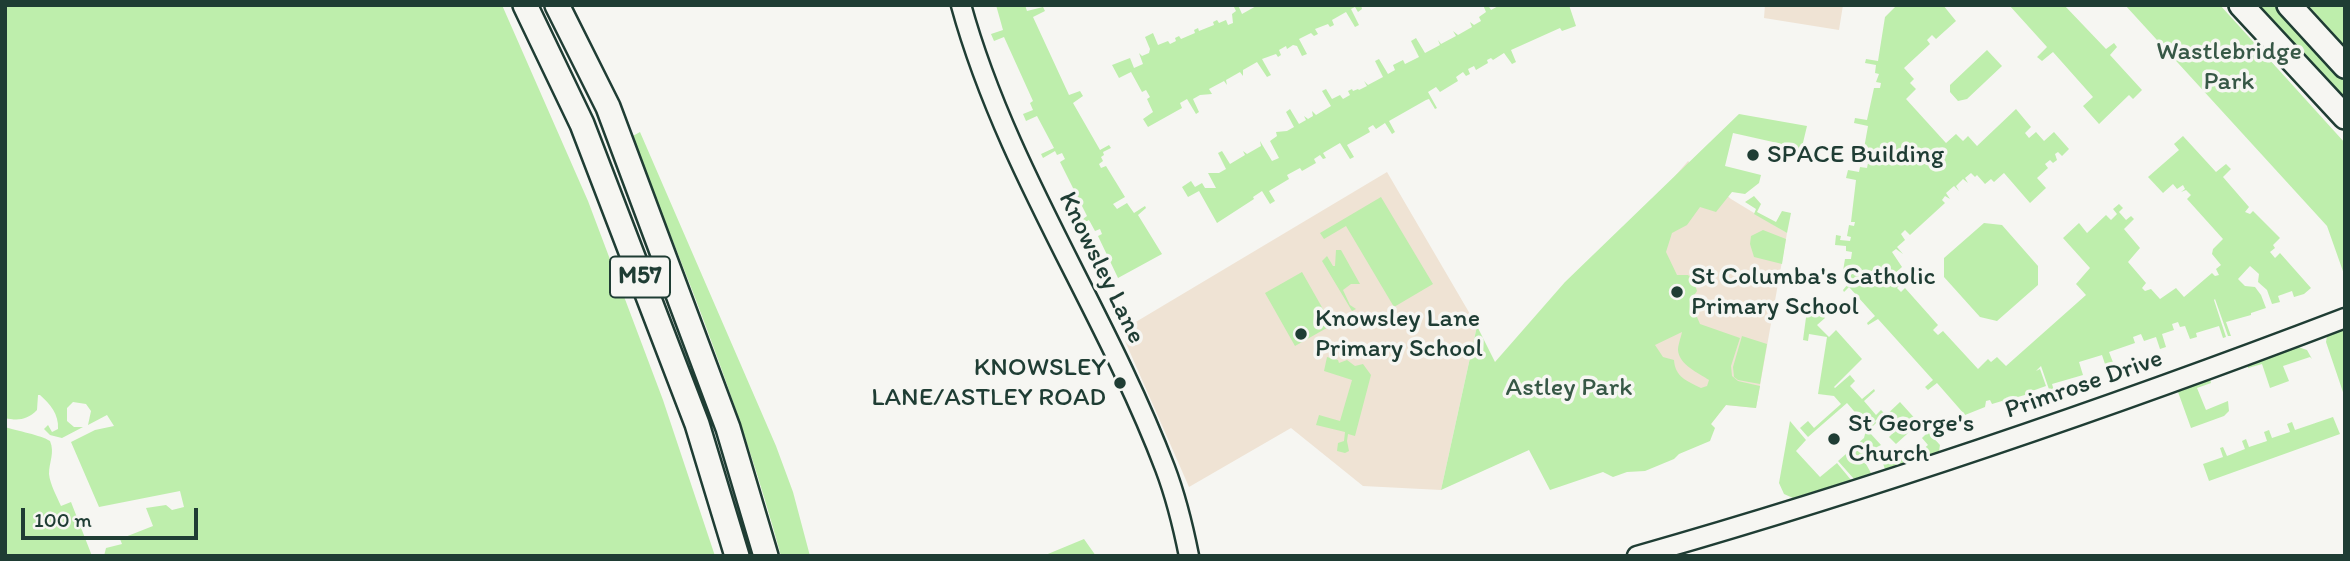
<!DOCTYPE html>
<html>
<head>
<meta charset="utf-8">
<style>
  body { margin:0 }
  #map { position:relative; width:2350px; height:561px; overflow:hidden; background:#f6f6f2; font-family:Itim,sans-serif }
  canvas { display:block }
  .frame { position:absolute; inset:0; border:7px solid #1f3d34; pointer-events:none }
  .scale { position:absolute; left:21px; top:508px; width:177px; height:32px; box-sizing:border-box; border:4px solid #1f3d34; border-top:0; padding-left:9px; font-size:21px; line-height:24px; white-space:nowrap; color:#1f3d34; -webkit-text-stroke:5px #f6f6f2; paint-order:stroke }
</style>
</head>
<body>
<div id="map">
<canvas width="2350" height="561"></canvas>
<div class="frame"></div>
<div class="scale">100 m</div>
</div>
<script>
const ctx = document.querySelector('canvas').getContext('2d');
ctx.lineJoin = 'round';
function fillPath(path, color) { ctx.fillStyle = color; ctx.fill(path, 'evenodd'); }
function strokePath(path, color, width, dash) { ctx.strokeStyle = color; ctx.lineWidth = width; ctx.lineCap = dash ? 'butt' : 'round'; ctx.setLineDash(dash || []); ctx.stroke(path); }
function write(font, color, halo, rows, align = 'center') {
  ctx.font = font + ' Itim,sans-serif'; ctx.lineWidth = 7; ctx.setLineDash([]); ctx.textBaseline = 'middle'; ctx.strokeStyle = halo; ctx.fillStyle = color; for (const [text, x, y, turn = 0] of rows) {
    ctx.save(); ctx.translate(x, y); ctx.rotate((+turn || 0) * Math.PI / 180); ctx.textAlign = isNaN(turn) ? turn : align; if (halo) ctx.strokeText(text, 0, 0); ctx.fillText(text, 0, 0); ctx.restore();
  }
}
fillPath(new Path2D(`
  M1765 5H1843L1839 30 1764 18Z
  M1688 161 1731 199 1787 233 1756 408 1726 405 1711 424 1576 291Z
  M1387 172 1477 326 1441 490 1363 486 1291 428 1189 487 1125 341 1129 326Z`), '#efe3d4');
fillPath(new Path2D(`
  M5 5H502L588 201 663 400 715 556H104L106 548 122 544 120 539 153 526 146 508 166 505 172 510 184 507 180 491 99 507 71 442 95 430 114 426 107 415 88 425 91 411 86 404 73 402 67 408V421L74 427H83L62 438 50 435 44 429 48 425 52 432 58 429C59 414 50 404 40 395H38L37 410C27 420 18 421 5 418Z
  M996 5H1025L1027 11 1043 7 1045 11 1033 17 1069 95 1080 91 1083 96 1073 103 1100 150 1109 145 1111 148 1103 152 1104 155 1101 157 1103 161 1099 164 1101 168 1106 166 1125 197 1113 204 1117 209 1127 203 1134 213 1145 206 1146 208 1138 215 1162 254 1118 278 1098 236 1102 234 1100 229 1095 231 1089 220 1077 226 1076 224 1087 216 1060 162 1065 159 1062 153 1057 155 1055 151 1043 158 1041 154 1054 148 1037 116 1026 121 1023 114 1033 110 1030 103 1033 101 1004 37 994 41 991 34 1003 30Z
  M1233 5H1238L1242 14 1258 5H1361L1362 9 1358 12 1355 7 1351 9 1359 25 1355 27 1346 12 1332 20 1334 25 1330 27 1328 24 1315 29 1318 34 1314 36 1311 33 1299 39 1307 54 1302 56 1297 46 1293 45 1287 49 1286 46 1279 50 1281 55 1278 57 1276 54 1262 59 1271 75 1267 77 1257 62 1243 70V76L1240 72 1226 80 1227 85 1224 81 1209 89 1212 94 1200 95 1193 99 1199 112 1196 114 1187 99 1180 103 1182 108 1148 127 1143 119 1153 112 1147 99 1150 97 1146 90 1142 92 1131 72 1119 78 1112 65 1130 58 1134 68 1143 64 1139 53 1142 56 1149 53 1150 49 1145 37 1153 33 1158 45 1168 41 1170 44 1176 41 1175 38 1179 36 1181 39 1195 33 1194 30 1198 28 1199 31 1214 25 1213 22 1217 20 1219 23 1226 20 1228 25 1233 23 1232 14 1236 11Z
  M1483 5H1488L1491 10 1500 5H1569L1576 26 1562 31 1560 28 1511 50 1516 62 1512 64 1504 53 1493 60 1491 58 1487 60 1488 63 1476 70 1474 66 1468 69 1470 74 1466 76 1463 72 1456 77 1458 81 1440 92 1436 87 1428 92 1437 108 1435 109 1429 99 1426 100 1389 121 1395 132 1392 134 1385 123 1376 129 1373 125 1368 128 1370 132 1347 145 1354 157 1350 159 1340 143 1323 153 1326 158 1323 159 1320 155 1314 159 1316 163 1302 171 1300 168 1287 175 1289 179 1269 191 1275 201 1270 204 1262 191 1253 197 1254 199 1217 223 1199 191 1188 197 1182 187 1191 181 1195 187 1202 183 1205 188H1216L1208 173H1219L1226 169 1218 153 1222 151 1230 164 1245 155 1243 151 1247 154 1261 146 1260 141 1272 161 1279 158 1270 141 1277 136 1276 132 1287 131 1294 127 1286 112 1290 109 1299 124 1306 120 1304 116 1308 119 1313 116 1312 111 1316 115 1331 106 1322 91 1326 89 1332 99 1340 95 1343 99 1350 95 1348 91 1352 89 1353 91 1358 89 1359 90 1367 86 1364 81 1368 85 1383 77 1375 61 1379 59 1388 74 1395 70 1393 65 1403 60 1405 64 1419 57 1411 41 1416 38 1425 53 1440 45 1438 40 1441 44 1456 36 1453 31 1458 35 1472 27 1470 22 1474 25 1481 21 1479 17 1486 12Z
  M1897 5H1943L1956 21 1936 39 1932 35 1927 40 1930 44 1904 68 1914 79 1910 83 1916 89 1906 99 1946 143 1956 134 1963 141 1968 136 1977 146 2016 109 2031 127 2025 133 2029 138 2036 132 2044 141 2054 132 2069 149 2062 156 2058 152 2055 154 2057 160 2053 163 2050 160 2045 164 2048 168 2037 178 2046 188 2030 203 2004 173 1994 182 1991 179 1985 184 1977 175 1975 177 1971 173 1965 178 1968 183 1963 179 1956 186 1959 191 1954 186 1946 193 1950 199 1945 196 1942 200 1945 203 1910 235 1905 230 1901 234 1905 240 1897 247 1903 254 1896 249 1892 252 1902 267 1893 275 1901 284 1897 288 1901 292 1905 288 1938 325 1933 330 1938 335 1943 331 1978 369 1988 359 1991 362 1997 357 2006 366 2086 295 2076 284 2090 268 2063 238 2079 223 2087 233 2106 215 2111 220 2117 214 2113 209 2119 204 2123 208 2119 212 2126 220 2131 216 2134 219 2124 229 2140 248 2128 262 2146 283 2142 288 2145 291 2151 289 2160 299 2176 288 2184 297 2212 273 2215 276 2219 275 2216 269 2221 265 2212 254 2213 249 2223 239 2187 199 2191 195 2186 190 2181 192 2185 189 2183 185 2177 189 2173 184 2163 193 2148 177 2179 150 2174 144 2183 136 2216 172 2226 164 2231 169 2223 177 2249 207 2245 212 2250 214 2253 211 2280 238 2273 245 2275 248 2270 252 2275 258 2280 253 2311 288 2304 294 2294 297 2292 291 2278 296 2280 302 2272 304 2267 290 2258 282 2259 274 2250 266 2238 279 2245 286 2255 287 2261 295 2266 308 2251 313V315L2226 322 2231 336H2228L2215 299 2214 300 2226 337 2223 338 2219 326 2196 333 2197 337 2190 339 2185 326 2180 327 2178 322 2172 324 2174 330 2162 334 2166 347 2160 349 2156 337 2144 341 2141 334 2133 337 2135 343 2109 352 2114 365 2106 367 2102 355 2079 362 2083 375 2052 384 2056 397 2052 398 2041 366 2036 371 2040 369 2046 386 2032 391V393L2007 400 2011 412 2006 414 2002 401 1992 404 1990 400 1986 401 1985 407 1965 415 1937 383 1928 390 1925 387 1933 380 1878 319 1868 325 1867 323 1875 316 1849 287 1844 292 1843 290 1848 284 1850 273 1843 271 1845 259H1851L1852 252 1846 251V246L1835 245 1836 235 1841 236 1840 240 1850 241 1851 237 1847 236 1849 225 1854 226 1855 222H1851L1856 180 1846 178 1848 170 1859 172 1860 167 1867 168 1868 163 1862 161H1868V156L1863 154 1868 126 1854 123 1855 118 1867 120 1874 88H1880L1881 83 1876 82 1879 74 1875 73 1876 65 1865 63 1866 59 1878 61 1885 17Z
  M2009 5H2064L2106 49 2114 43 2117 47 2110 55 2142 90 2133 99 2129 95 2099 124 2083 106 2093 97 2053 52 2042 61 2037 57 2047 47Z
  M2125 5H2220L2345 143V277L2327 226Z
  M2254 5H2276L2345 81V104Z
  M2308 5H2345V46Z
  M1987 50 2002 66 1967 99 1958 101 1950 92V85Z
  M1739 114 1807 126 1801 151 1782 148V144L1733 133 1725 166 1761 175 1759 183 1745 194 1732 192 1716 212 1700 207 1687 225 1672 233 1666 252 1677 275H1688L1694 281 1697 291 1690 301 1700 324 1740 338 1731 366 1732 376 1738 381 1760 386 1756 408 1726 405 1711 424 1715 428 1710 441 1679 454 1674 459 1645 471 1627 472 1613 477 1603 472 1550 490 1529 450 1441 490 1477 326 1495 362 1565 282ZM1682 332C1681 337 1678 345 1678 350 1679 365 1699 373 1709 380L1707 386 1701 388C1687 381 1675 377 1674 360L1663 357 1655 345Z
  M640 132 776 446 793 492 810 556H781C742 412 687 274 631 137Z
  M1754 196 1761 204 1757 212 1776 222 1782 211 1791 213 1787 233 1754 214 1756 209 1745 202Z
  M1381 197 1433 284 1394 307 1346 226 1324 239 1320 233Z
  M1984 223 2002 225 2038 266V285L1997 321 1980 317 1944 277V258Z
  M1763 230 1786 239 1782 264 1754 257 1750 244 1751 236Z
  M1336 250H1341L1360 284H1351L1343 290 1350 305 1356 309 1352 311 1322 261 1327 256 1333 266H1335Z
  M1302 272 1332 325 1295 346 1265 293Z
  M1814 306 1825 318 1817 325 1829 337 1836 330 1862 359 1834 387 1835 388 1850 375 1855 381 1850 386 1862 399 1874 389 1875 391 1864 401 1876 415 1881 410 1884 413 1875 421 1876 423 1872 427 1874 430 1870 433 1881 445 1861 455 1871 473 1854 479 1838 461 1864 438 1867 426 1847 403 1808 437 1800 428 1808 421 1814 428 1841 404 1834 396 1818 394 1827 337 1809 334 1808 341 1803 340 1807 310Z
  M2345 329V398L2326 342 2327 336Z
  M1742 336 1767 344 1760 384 1738 380 1734 377 1733 367Z
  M2295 346 2307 350 2312 359 2310 357 2283 366 2289 381 2270 388 2262 364 2248 368 2247 363Z
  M1327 357 1338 360 1339 363 1347 360 1355 366 1363 364 1371 375 1355 436 1348 434 1347 441 1349 451 1345 453 1337 451 1338 443 1344 441 1345 432 1316 425 1319 415 1340 421 1352 380 1324 371Z
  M2210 379 2211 383 2197 388 2206 410 2228 401 2229 411 2224 416 2191 428 2178 392Z
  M1900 402 1919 423 1896 444 1889 437 1895 431 1883 418Z
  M2333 417 2340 434 2209 481 2203 464 2223 457 2220 448 2223 447 2227 456 2245 449 2242 441 2246 439 2249 447 2267 441 2264 432 2269 430 2272 438 2290 432 2287 424 2292 422 2295 430Z
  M1790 421 1806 440 1796 451 1820 477 1837 463 1851 480 1793 498 1784 494 1779 483Z
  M5 427C17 431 41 435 50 441 55 453 49 462 49 474 50 484 57 497 61 506L71 502 92 556H5Z
  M1928 432 1940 445 1939 451 1885 469C1882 461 1881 458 1888 453L1896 460 1905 452 1911 459 1928 445 1922 438Z
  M1084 539 1096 556H1043Z`), '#beeeac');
const secondary = new Path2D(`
  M961 5C1006 169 1105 310 1165 468 1176 497 1183 526 1189 556
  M1637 556C1876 488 2112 407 2345 318`);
const highway = new Path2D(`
  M525 5 582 124 697 424 737 556
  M557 5 608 107 728 428 766 556
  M2241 5 2345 117
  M2289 5 2345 66`);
strokePath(secondary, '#1f3d34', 23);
strokePath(highway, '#1f3d34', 28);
strokePath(secondary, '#f6f6f2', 18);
strokePath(highway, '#f6f6f2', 23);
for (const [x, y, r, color] of [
  [1753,155,7,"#1f3d34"],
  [1677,292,7,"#1f3d34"],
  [1301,334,7,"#1f3d34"],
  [1120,383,7,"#1f3d34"],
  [1834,439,7,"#1f3d34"]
]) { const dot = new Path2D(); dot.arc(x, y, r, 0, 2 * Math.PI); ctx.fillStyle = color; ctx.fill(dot); strokePath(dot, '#f6f6f2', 2.5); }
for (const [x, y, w] of [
  [640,277,60]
]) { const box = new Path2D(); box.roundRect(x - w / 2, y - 20.5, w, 41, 5); ctx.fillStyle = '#f6f6f2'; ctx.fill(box); strokePath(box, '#1f3d34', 2); }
write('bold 24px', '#1f3d34', null, [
  ["M57",640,277]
]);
write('26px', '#375846', '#f6f6f2', [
  ["Wastlebridge",2229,52],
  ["Park",2229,82],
  ["Astley Park",1569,388]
]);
write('26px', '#1f3d34', '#f6f6f2', [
  ["SPACE Building",1767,155],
  ["St Columba's Catholic",1691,277],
  ["Primary School",1691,307],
  ["Knowsley Lane",1315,319],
  ["Primary School",1315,349],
  ["KNOWSLEY",1106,368,"right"],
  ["LANE/ASTLEY ROAD",1106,398,"right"],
  ["St George's",1848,424],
  ["Church",1848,454]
], 'left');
write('26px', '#1f3d34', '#f6f6f2', [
  ["Knowsley Lane",1101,268,64],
  ["Primrose Drive",2084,385,-19]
]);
</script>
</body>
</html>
